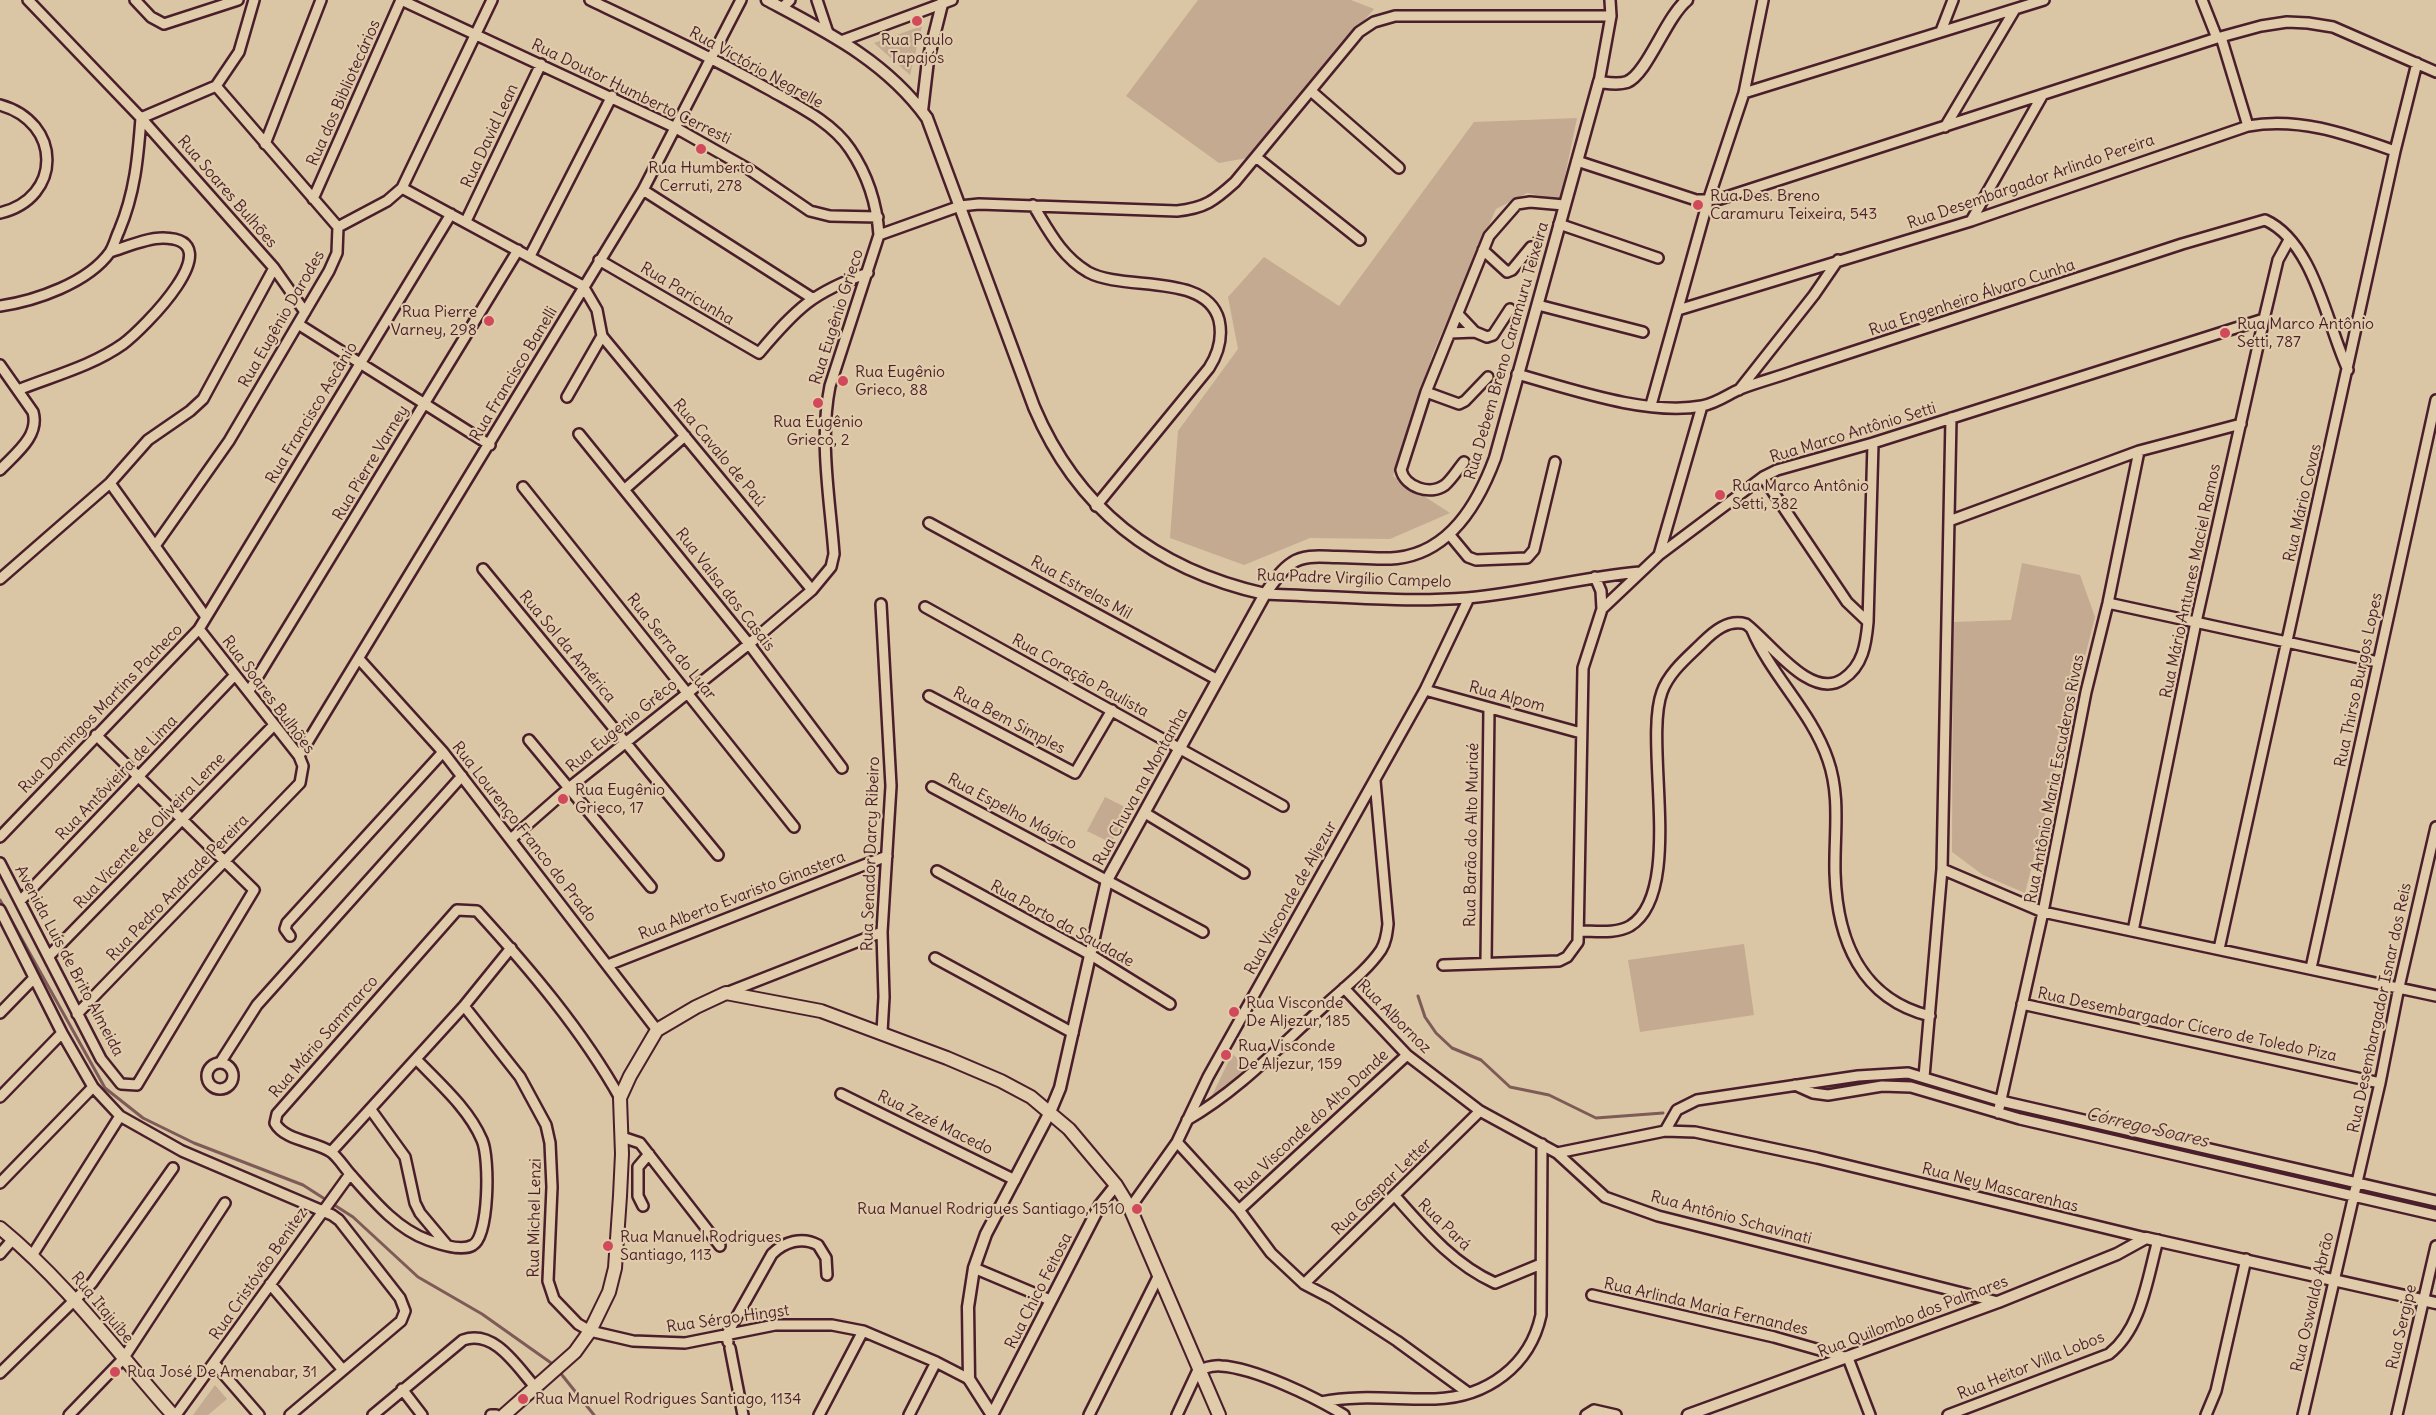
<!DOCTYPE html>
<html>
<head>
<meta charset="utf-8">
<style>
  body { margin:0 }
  canvas { display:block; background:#dac5a5 }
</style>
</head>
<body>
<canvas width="2436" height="1415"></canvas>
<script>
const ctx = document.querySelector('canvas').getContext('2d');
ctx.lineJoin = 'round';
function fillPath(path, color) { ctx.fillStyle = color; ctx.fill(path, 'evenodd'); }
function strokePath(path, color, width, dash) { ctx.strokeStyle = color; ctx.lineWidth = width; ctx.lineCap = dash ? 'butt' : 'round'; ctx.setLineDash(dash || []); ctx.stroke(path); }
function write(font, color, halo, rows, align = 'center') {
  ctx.font = font + ' Delius,sans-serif'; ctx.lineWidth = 4.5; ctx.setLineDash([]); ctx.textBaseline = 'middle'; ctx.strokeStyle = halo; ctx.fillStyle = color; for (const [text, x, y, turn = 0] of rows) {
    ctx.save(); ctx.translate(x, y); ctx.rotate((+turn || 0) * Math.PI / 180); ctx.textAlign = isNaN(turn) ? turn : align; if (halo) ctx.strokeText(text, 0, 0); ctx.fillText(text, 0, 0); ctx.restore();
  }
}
fillPath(new Path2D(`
  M1198 0H1351L1374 9 1247 158 1219 163 1126 96Z
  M922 26 910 75 874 43Z
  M1577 118 1560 200 1527 193 1496 209 1433 353 1393 476 1450 513 1390 539 1310 538 1244 565 1170 538 1178 431 1238 349 1228 297 1264 257 1339 306 1474 122Z
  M2022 563 2080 575 2095 617 2025 893 1983 875 1952 852 1953 622 2011 620Z
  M1105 797 1129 809 1111 843 1087 831Z
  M1744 944 1754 1015 1640 1032 1628 960Z
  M1232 1054 1249 1067 1209 1102Z
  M215 1385 227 1399 208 1415H193Z`), '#c3aa91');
strokePath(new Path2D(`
  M0 900 105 1088 143 1118 194 1143 303 1185 353 1217 418 1277 482 1314 554 1365
  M1418 996 1425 1017 1436 1033 1452 1048 1481 1060 1510 1087 1549 1095 1596 1118 1663 1113
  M1851 1085 1894 1080 1909 1082 2068 1124 2436 1209
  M558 1370 594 1415`), '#7e5b57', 3);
const minor = new Path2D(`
  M135 0 151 17 164 24 238 0
  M401 0 676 128 750 170 810 211 830 216 878 217
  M590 0C651 29 711 57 770 90 798 106 832 122 850 149 867 174 877 205 879 235
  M817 0 828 33
  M2202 0 2217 38
  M782 8 790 0
  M1941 31 1953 0
  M2221 37 2248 126
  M841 41 952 0
  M1599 82 1611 16 1610 0
  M1311 91 1399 168
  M1744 93 2044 0
  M0 105C62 122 63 198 0 213
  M141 118 216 86 239 52 254 0
  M1945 127 2014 11
  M265 144 321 0
  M1256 157 1360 240
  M1577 161 1696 200 1720 199 2217 38 2261 26 2287 22 2308 23 2333 27 2436 72
  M402 188 583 286 597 310 602 336 567 397
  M643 190 812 298
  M313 199 401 0
  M1033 205C1049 231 1061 256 1088 272 1124 292 1206 272 1219 320 1223 338 1218 354 1209 368L1096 506
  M466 221 541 64
  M1971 221 2042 96
  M1559 224 1658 258
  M338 227 387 201 402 188 492 0
  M1483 250 1507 272 1512 270 1531 247
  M530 256 612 96
  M599 260 759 353C797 308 813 292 868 273
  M274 268 305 312
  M1538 305 1643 332
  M0 306C35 301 88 283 110 252 114 246 116 237 119 231 135 193 138 158 141 118
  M1678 310 1971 221 2248 126C2300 117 2346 134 2395 151
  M1458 314 1475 332 1487 337 1493 335 1510 309
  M298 324 490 445
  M1450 333 1475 332
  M602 336 812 590
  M0 365 33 412C40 436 15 454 0 470
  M1517 374C1571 389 1647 416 1702 406 1717 403 1727 395 1740 389 1758 382 1778 377 1797 370L2182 244 2265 220C2314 242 2327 325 2348 370
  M18 390C53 376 92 366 123 344 142 330 234 239 163 238 146 238 126 247 110 252
  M1739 390 1814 295 1838 260
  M1426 392 1459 404 1465 401 1488 377
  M1651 405 1708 201 1744 93 1763 0
  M579 434 749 644 842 768
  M1464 462C1458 469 1452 479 1445 485 1430 496 1405 487 1401 470L1426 392 1489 236 1517 204 1530 202 1564 205
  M1763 477 1847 602 1868 622
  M110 483 206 617
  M523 487 794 827
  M625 489 685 436
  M1949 521 2139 451 2241 424
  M929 523 1218 680
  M1449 534 1468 557 1476 560 1527 558 1534 550 1555 462
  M155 546 229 441 329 271 337 253 338 227 216 86
  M1659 555 1702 406
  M483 569 718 855
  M1595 577 1601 591 1602 609
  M0 579 110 483 148 440 190 411 203 399 274 268 141 118 28 0
  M1265 594C1332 596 1401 603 1467 598 1525 593 1582 577 1640 572
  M2108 603 2378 662
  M881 604 891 786 882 932 884 997 882 1032
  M925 607 1283 806
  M1752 630C1772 677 1812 712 1828 760 1841 797 1834 835 1835 873 1837 940 1861 999 1930 1016
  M360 660 443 752 657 1030
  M1425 690 1581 733
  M249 691 518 250
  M929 696 1075 773 1112 710
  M529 740 651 887
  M299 756 643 190 741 0
  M932 787 1203 932
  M1145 813 1244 873
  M0 837 199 629 451 214
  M512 838 570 787 749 644 812 590 831 567 834 554C830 499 819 441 830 386L879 235 960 206 979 204 1177 211C1205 208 1214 201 1235 182L1359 32 1374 22 1395 16H1611
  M0 863 101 1059 121 1084 137 1085 254 890 96 735
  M1942 869 2043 912 2436 996
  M937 871 1091 955 1170 1004
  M21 900 234 676
  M0 910 62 1033 93 1087 120 1116 182 1151 332 1215 339 1220 400 1298 405 1311 401 1321 290 1415
  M1580 931C1596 931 1616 934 1630 926 1685 892 1643 743 1662 692 1669 672 1688 657 1702 643 1714 631 1728 619 1746 624 1771 643 1811 701 1843 679 1863 666 1866 644 1868 622L1873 443
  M2133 931 2196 622 2264 319 2278 260 2289 240
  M290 936 285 929 287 923 443 752
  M2219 949 2395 151 2417 63
  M49 956 273 726
  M935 958 1073 1033
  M1486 963 1489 708
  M608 965 887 856
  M1443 965 1559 961 1567 957 1578 942 1583 668 1602 609 1659 555 1763 477 1777 470 1873 443 2264 319
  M2311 968 2436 400
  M1344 988 1407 1055 1480 1111 1557 1153 1605 1197 1658 1216 1998 1302
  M726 993 882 932
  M2022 1004 2380 1083
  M464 1006 520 1077 546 1125 550 1143 552 1187 548 1281 554 1299 578 1324 590 1331 633 1341 685 1343 775 1325H832L863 1331 936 1362 969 1379
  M0 1013 34 978
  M77 1014 300 783 303 766 299 756 199 629
  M416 1059C439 1083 469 1109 482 1140 490 1158 489 1236 473 1245 462 1252 439 1244 428 1240 397 1229 373 1200 352 1176 345 1169 339 1158 331 1152 315 1141 285 1141 275 1123L277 1114 457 910 477 911C529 968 582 1030 620 1098
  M220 1063 257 1005 462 776
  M207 1076a13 13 0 1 1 26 0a13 13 0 1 1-26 0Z
  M1924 1077 1942 869 1951 418
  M1795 1085 1813 1093 1828 1095 1882 1086 1911 1087 2020 1119 2436 1215
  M841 1094 1015 1180
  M0 1097 62 1033
  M371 1110 405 1157 415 1203 420 1213 446 1244
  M1998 1113 2043 912 2086 692 2108 603 2139 451
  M1187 1120C1238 1091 1279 1047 1322 1008 1341 990 1366 972 1381 950 1386 942 1387 933 1388 924L1375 781
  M1665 1131 1677 1110 1697 1100 1858 1076 1908 1073 2001 1101 2436 1201
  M622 1137 640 1143 720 1246
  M1177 1142 1239 1210 1271 1253 1304 1284 1331 1298 1397 1341 1467 1392
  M331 1152 464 1006 511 948
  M1557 1153 1665 1131 1695 1132 1817 1158 2146 1238
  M0 1183 93 1087
  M1395 1196C1425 1230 1453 1264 1495 1283L1541 1264
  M643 1206 638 1196V1167L649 1154
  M1130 1208 1177 1142 1208 1077 1425 690 1469 598
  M1239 1210 1407 1055
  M0 1254 13 1239
  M33 1254 120 1116
  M974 1268 1050 1300
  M270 1284 343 1370
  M1304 1284 1480 1111
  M1592 1295 1774 1337 1848 1358 1870 1415
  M728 1342 727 1334 772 1254C784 1242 802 1236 818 1245L826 1258 827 1275
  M730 1348 743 1415
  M214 1363 259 1415
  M0 1373 92 1283 173 1168
  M402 1389 422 1415
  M1321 1402C1360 1394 1397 1400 1435 1399 1487 1397 1530 1366 1541 1315L1542 1144
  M69 1415 123 1359 225 1203
  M176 1415 350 1174
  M373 1415 463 1340C495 1329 517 1367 536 1388
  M491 1415H496
  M819 1415 863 1331
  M909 1415 936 1362
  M1089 1415 1158 1277
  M1177 1415 1198 1370C1206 1368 1213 1365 1221 1366 1255 1368 1315 1397 1344 1415
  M1586 1415 1594 1410 1616 1415
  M1948 1415 2109 1354C2142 1328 2147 1279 2158 1240
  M2206 1415 2216 1391 2246 1259
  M2303 1415 2380 1083 2399 987 2436 827
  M2397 1415 2436 1246`);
const tertiary = new Path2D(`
  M767 0C827 32 886 61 927 118L1034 407C1078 511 1157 570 1265 594
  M922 111 928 60 943 0
  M992 1415 969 1379 968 1307 974 1268 986 1234 1050 1112 1060 1088 1107 880 1265 594C1273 583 1281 570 1292 563 1305 554 1323 557 1337 557 1357 557 1378 560 1397 558 1450 552 1478 504 1495 458L1599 82C1608 83 1618 85 1627 82 1647 74 1666 17 1687 0
  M992 1415 1100 1205 1116 1185
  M1688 1415 1998 1302 2117 1254 2146 1238 2436 1303`);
const secondary = new Path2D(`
  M0 1228C68 1284 115 1350 173 1415
  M504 1415 575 1352 590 1331 609 1292 615 1268 620 1196 622 1154 620 1098 630 1076 657 1030 696 1007 726 993 821 1011 947 1058 1001 1081 1031 1097 1069 1129 1116 1185 1130 1208 1219 1415`);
strokePath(minor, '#4a1f2b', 14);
strokePath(tertiary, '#4a1f2b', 15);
strokePath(secondary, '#4a1f2b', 16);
strokePath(minor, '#e0ccaa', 9);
strokePath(tertiary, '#e0ccaa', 10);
strokePath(secondary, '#e0ccaa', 12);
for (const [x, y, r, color] of [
  [917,21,6,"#d1495b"],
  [701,149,6,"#d1495b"],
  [1698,205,6,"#d1495b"],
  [489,321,6,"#d1495b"],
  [2225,333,6,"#d1495b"],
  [843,381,6,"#d1495b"],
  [818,403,6,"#d1495b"],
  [1720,495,6,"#d1495b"],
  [563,799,6,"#d1495b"],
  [1234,1012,6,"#d1495b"],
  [1226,1055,6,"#d1495b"],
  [1137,1209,6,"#d1495b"],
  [608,1246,6,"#d1495b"],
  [115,1372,6,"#d1495b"],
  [523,1399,6,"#d1495b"]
]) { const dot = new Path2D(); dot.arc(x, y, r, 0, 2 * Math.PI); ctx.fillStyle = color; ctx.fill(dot); strokePath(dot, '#e0ccaa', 2); }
write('16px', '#4a1f2b', '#e0ccaa', [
  ["Rua Paulo",917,40,"center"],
  ["Tapajós",917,58,"center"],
  ["Rua Humberto",701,168,"center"],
  ["Cerruti, 278",701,186,"center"],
  ["Rua Des. Breno",1710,196],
  ["Caramuru Teixeira, 543",1710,214],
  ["Rua Pierre",477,312,"right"],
  ["Varney, 298",477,330,"right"],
  ["Rua Marco Antônio",2237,324],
  ["Setti, 787",2237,342],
  ["Rua Eugênio",855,372],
  ["Grieco, 88",855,390],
  ["Rua Eugênio",818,422,"center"],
  ["Grieco, 2",818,440,"center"],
  ["Rua Marco Antônio",1732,486],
  ["Setti, 382",1732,504],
  ["Rua Eugênio",575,790],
  ["Grieco, 17",575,808],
  ["Rua Visconde",1246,1003],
  ["De Aljezur, 185",1246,1021],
  ["Rua Visconde",1238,1046],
  ["De Aljezur, 159",1238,1064],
  ["Rua Manuel Rodrigues Santiago, 1510",1125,1209,"right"],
  ["Rua Manuel Rodrigues",620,1237],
  ["Santiago, 113",620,1255],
  ["Rua José De Amenabar, 31",127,1372],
  ["Rua Manuel Rodrigues Santiago, 1134",535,1399]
], 'left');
write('16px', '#4a1f2b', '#e0ccaa', [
  ["Rua Victório Negrelle",756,68,29],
  ["Rua Doutor Humberto Cerresti",631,92,26],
  ["Rua dos Bibliotecários",344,93,-66],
  ["Rua David Lean",490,136,-65],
  ["Rua Desembargador Arlindo Pereira",2031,182,-19],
  ["Rua Soares Bulhões",227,192,49],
  ["Rua Paricunha",687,294,31],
  ["Rua Engenheiro Álvaro Cunha",1972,298,-18],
  ["Rua Eugênio Grieco",837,317,-72],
  ["Rua Eugênio Darodes",282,319,-60],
  ["Rua Debem Breno Caramuru Teixeira",1507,351,-74],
  ["Rua Francisco Banelli",514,374,-59],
  ["Rua Francisco Ascânio",312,413,-59],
  ["Rua Marco Antônio Setti",1853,433,-17],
  ["Rua Cavalo de Paú",719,453,50],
  ["Rua Pierre Varney",371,463,-59],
  ["Rua Mário Covas",2303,503,-77],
  ["Rua Padre Virgílio Campelo",1354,579,2],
  ["Rua Mário Antunes Maciel Ramos",2191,581,-78],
  ["Rua Estrelas Mil",1081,588,29],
  ["Rua Valsa dos Casais",725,590,52],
  ["Rua Sol da América",567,647,50],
  ["Rua Serra do Luar",671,647,51],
  ["Rua Coração Paulista",1080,676,29],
  ["Rua Thirso Burgos Lopes",2359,680,-78],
  ["Rua Soares Bulhões",268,695,53],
  ["Rua Alpom",1507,697,15],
  ["Rua Domingos Martins Pacheco",101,709,-46],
  ["Rua Bem Simples",1009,721,28],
  ["Rua Eugenio Grêco",622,726,-39],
  ["Rua Antôvieira de Lima",117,778,-46],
  ["Rua Antônio Maria Escuderos Rivas",2055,779,-79],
  ["Rua Chuva na Montanha",1141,787,-61],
  ["Rua Espelho Mágico",1012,812,28],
  ["Rua Vicente de Oliveira Leme",150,831,-46],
  ["Rua Lourenço Franco do Prado",524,832,52],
  ["Rua Barão do Alto Muriaé",1472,835,-89],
  ["Rua Senador Darcy Ribeiro",871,854,-88],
  ["Rua Pedro Andrade Pereira",178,888,-46],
  ["Rua Alberto Evaristo Ginastera",742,896,-21],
  ["Rua Visconde de Aljezur",1291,898,-61],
  ["Rua Porto da Saudade",1062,924,29],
  ["Avenida Luís de Brito Almeida",69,961,62],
  ["Rua Desembargador Isnar dos Reis",2380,1008,-78],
  ["Rua Albornoz",1394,1017,45],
  ["Rua Desembargador Cícero de Toledo Piza",2187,1025,12],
  ["Rua Mário Sammarco",324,1037,-49],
  ["Rua Visconde do Alto Dande",1312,1122,-43],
  ["Rua Zezé Macedo",935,1123,26],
  ["Rua Gaspar Letter",1382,1187,-44],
  ["Rua Ney Mascarenhas",2000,1188,14],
  ["Rua Michel Lenzi",535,1218,-89],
  ["Rua Antônio Schavinati",1731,1218,15],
  ["Rua Pará",1444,1225,44],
  ["Rua Cristóvão Benitez",259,1274,-55],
  ["Rua Chico Feitosa",1039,1291,-63],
  ["Rua Oswaldo Abrão",2313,1302,-77],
  ["Rua Arlinda Maria Fernandes",1706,1307,13],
  ["Rua Itajuíbe",102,1308,50],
  ["Rua Quilombo dos Palmares",1913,1317,-21],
  ["Rua Sérgo Hingst",728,1319,-8],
  ["Rua Sergipe",2402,1327,-77],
  ["Rua Heitor Villa Lobos",2031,1366,-22]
]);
write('italic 18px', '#5b333a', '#e0ccaa', [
  ["Córrego Soares",2147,1128,13]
]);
</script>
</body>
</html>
